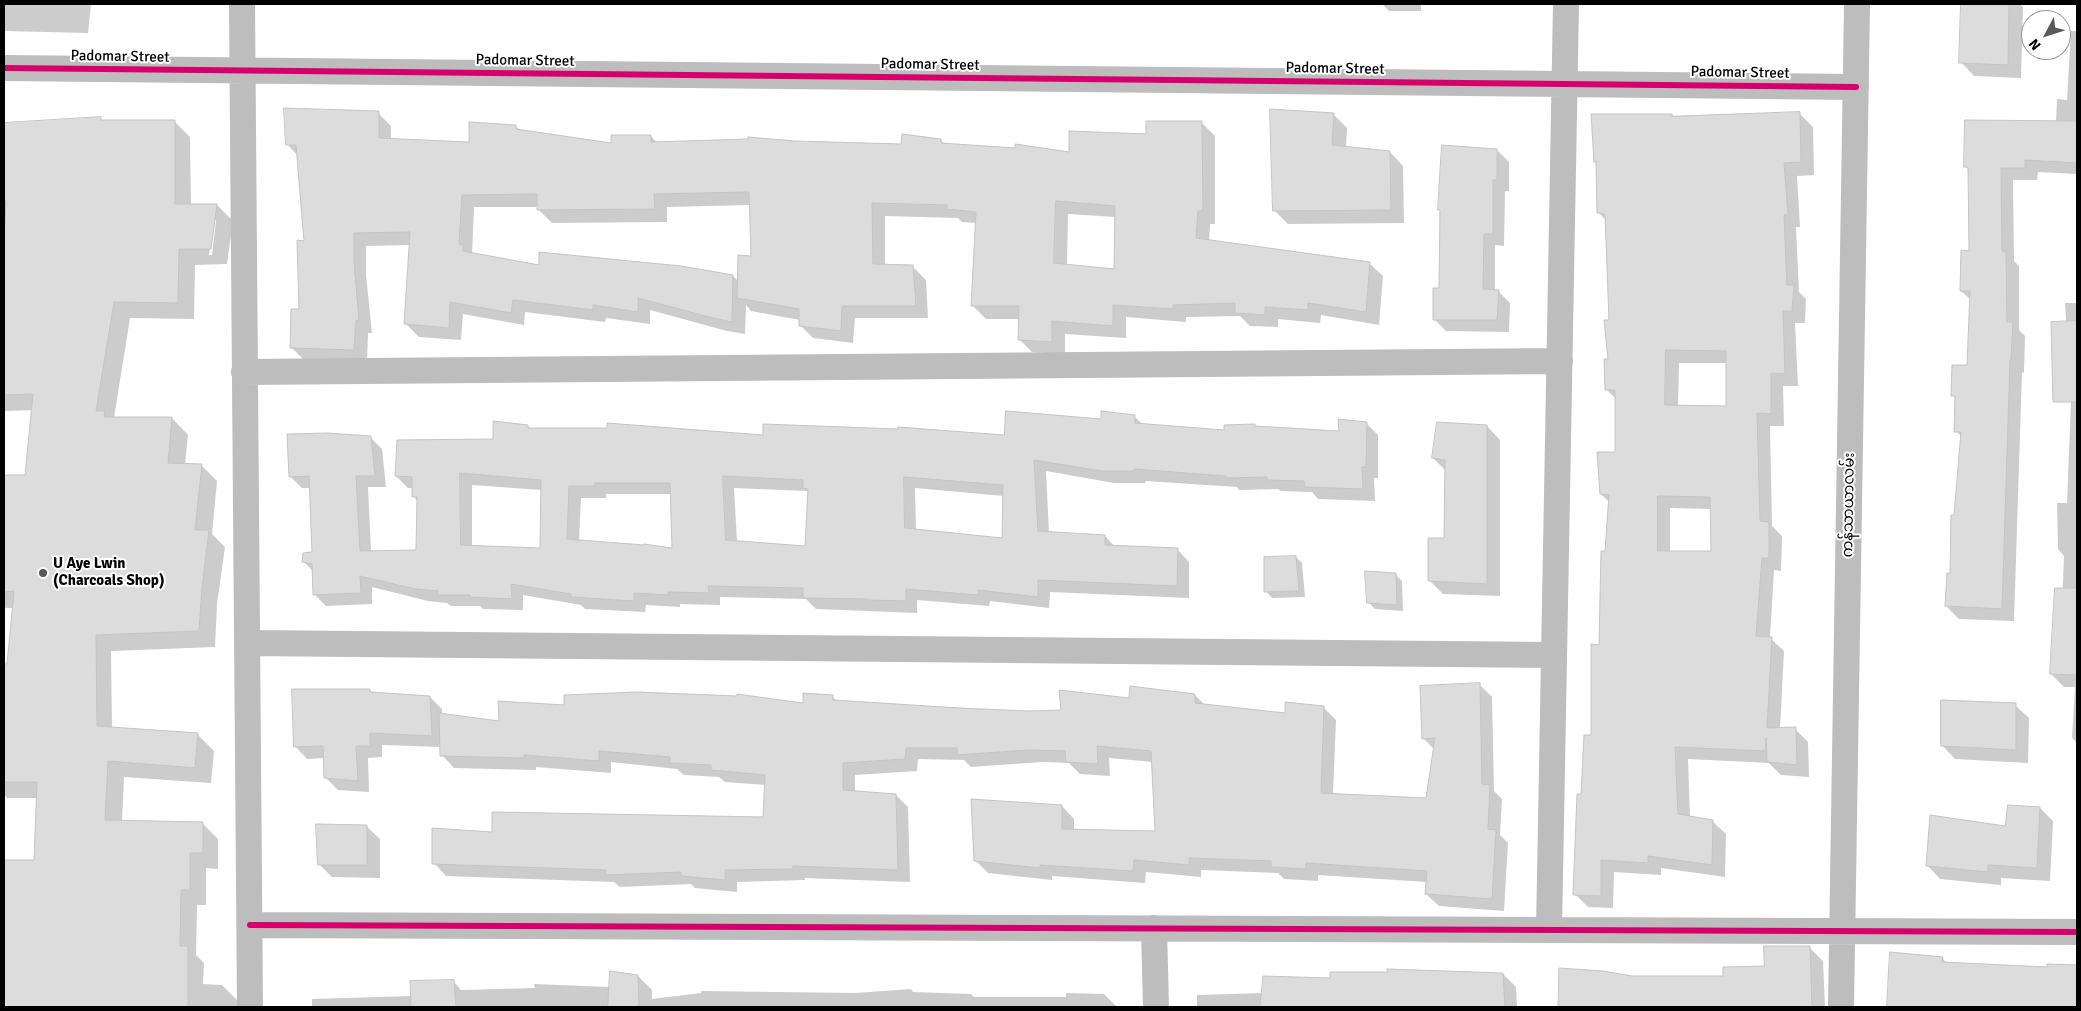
<!DOCTYPE html>
<html>
<head>
<meta charset="utf-8">
<style>
  body { margin:0 }
  #map { position:relative; width:2081px; height:1011px; overflow:hidden; background:#fff; font-family:Signika,sans-serif }
  canvas { display:block }
  .frame { position:absolute; inset:0; border:5px solid #000; pointer-events:none }
  .north { position:absolute; left:2021px; top:10px; width:50px; height:50px; box-sizing:border-box; background:#fff; border:1px solid #999; border-radius:50%; rotate:230deg; font-size:14px; font-weight:700; line-height:20px; text-align:center; color:#000 }
  .north::after { content:''; display:block; margin:auto; width:18px; height:22px; background:#595959; clip-path:polygon(50% 0,100% 100%,50% 72%,0 100%) }
</style>
</head>
<body>
<div id="map">
<canvas width="2081" height="1011"></canvas>
<div class="frame"></div>
<div class="north">N</div>
</div>
<script>
const ctx = document.querySelector('canvas').getContext('2d');
ctx.lineJoin = 'round';
function fillPath(path, color) { ctx.fillStyle = color; ctx.fill(path, 'evenodd'); }
function strokePath(path, color, width, dash) { ctx.strokeStyle = color; ctx.lineWidth = width; ctx.lineCap = dash ? 'butt' : 'round'; ctx.setLineDash(dash || []); ctx.stroke(path); }
function write(font, color, halo, rows, align = 'center') {
  ctx.font = font + ' Signika,"Noto Sans Myanmar",sans-serif'; ctx.lineWidth = 4; ctx.setLineDash([]); ctx.textBaseline = 'middle'; ctx.strokeStyle = halo; ctx.fillStyle = color; for (const [text, x, y, turn = 0] of rows) {
    ctx.save(); ctx.translate(x, y); ctx.rotate((+turn || 0) * Math.PI / 180); ctx.textAlign = isNaN(turn) ? turn : align; if (halo) ctx.strokeText(text, 0, 0); ctx.fillText(text, 0, 0); ctx.restore();
  }
}
fillPath(new Path2D(`
  M4 4H91L88 33 4 31Z
  M1382 4H1421V11H1389Z
  M1962 4H2019L2023 7 2021 78 1974 76 1961 62Z
  M2071 31H2077V174L2038 172 2037 180H2013L2014 261 2019 266V330L2025 336 2024 373 2022 372 2014 621 1959 619 1946 606 1951 574 1962 437 1956 431V399L1953 396 1968 366 1971 300 1961 291 1970 252 1969 170 1965 166 2056 123 2057 99 2067 100Z
  M378 113 391 126V140L471 143 515 126 520 130 613 144 651 136 657 143 795 142 903 145 941 140 945 145 1071 154 1202 123 1215 136V224H1210L1209 241 1369 263 1383 276 1379 325 1321 315 1320 323 1278 319V327L1250 326 1240 316 1186 317V322L1126 317V338L1065 334V354L1032 352 1019 339 1020 319H986L973 306 976 223 962 222 958 218 885 216V266L913 267 926 280 928 318H855L853 343 813 338 800 325V320L751 311 746 305 745 334 727 331 650 310V324L606 318 605 322 525 312 524 325 463 314 461 340 419 337 406 324 410 245 366 246V275L372 333H368L367 363 304 360 291 347 300 311 305 242 298 156 287 144ZM751 205 752 258 739 282 733 276 541 267 472 254 474 207H538V209L552 223 667 222V207ZM1068 214 1116 217 1115 271 1067 266Z
  M1800 114 1813 127 1814 175 1797 176 1800 227H1796L1799 292 1806 299 1805 323H1795L1798 386H1783L1784 426H1770L1772 526 1782 536 1781 571 1774 570 1770 638 1784 651 1780 729H1795L1808 742 1809 777 1781 775 1769 763 1688 759 1690 818 1712 821 1726 834 1725 877 1661 868V875L1614 872 1613 908 1588 907 1575 894 1583 796 1592 736 1600 646 1610 503 1601 494 1616 453V399L1607 390 1611 321 1607 221 1598 212 1597 164 1595 162 1672 115 1673 117ZM1679 363H1727L1728 407 1678 406ZM1670 508 1712 509 1713 552H1670Z
  M1334 115 1347 128 1346 148 1390 152 1403 166 1404 223 1288 224 1274 210Z
  M100 118 103 121H174L190 137 191 205H217L233 221 227 264 195 265 194 319 130 318 114 418H172L188 435 185 464 201 465 217 481 212 534 225 547 217 604 215 647 111 651 112 728 198 735 214 751 211 783 124 777 122 821 202 823 218 839V869L206 868V905H197L196 955 204 963 203 984 222 985 238 1001V1007H4V861H35L38 798H7L4 794V665H9L14 608H6L4 606V476H26L33 410 4 411V251L6 218H4V125ZM214 220H216L212 255H209Z
  M1497 150 1509 162V191H1505L1504 246 1495 245V291H1498L1510 303 1509 332 1446 331 1434 319 1441 289V211L1439 209Z
  M2065 303H2077V743L2072 738 2075 687H2064L2051 674 2061 635 2064 556 2058 549 2057 503H2067L2071 402Z
  M1135 417 1143 425 1225 432 1254 425 1256 427 1340 433 1366 423 1378 435V478H1374L1375 501 1318 499 1312 492 1281 491 1278 489 1239 490 1237 487 1146 481 1145 483H1114L1046 471 1049 533 1105 536 1115 547 1177 549 1189 562V598L1050 592 1049 608 990 601 989 606 917 600V613L816 609 806 599 720 597V605L680 604V607L646 605 645 612 585 609 581 605 523 595V610L483 609 480 606H451L447 603 428 601 372 587V604L326 606 314 594V572L303 561 313 554 311 488H302L290 476 370 437 382 449 386 487H368L371 552 417 551 419 502 413 496V488H408L396 476 494 441 527 426 531 429 764 436H1005ZM472 485 542 490 541 549 472 547ZM734 488 807 491 809 493 806 547 737 542ZM915 488 1004 496 1003 539 916 531ZM606 494H672L674 550 579 541 581 498H606Z
  M1487 426 1500 440V596L1443 594 1430 581 1445 540 1446 471 1433 458Z
  M1296 557 1302 563 1305 597 1272 598 1266 591Z
  M1395 574 1402 581 1403 611 1375 609 1368 602Z
  M1479 684 1492 697 1494 791 1502 799 1500 835 1508 843 1504 911 1439 906 1426 894 1427 882 1318 875V881L1284 879 1278 873 1201 870V877L1146 872 1145 883 1052 876V880L988 873 975 860 1062 806 1074 819V830L1156 832 1153 762 1109 758 1110 776 1080 774 1069 763 1042 762 971 767 964 760 918 759 917 771 855 775V792L896 795 908 807 910 882 805 878V880L737 882V892L695 888 691 884 620 887 614 882 446 876 434 863 493 833 764 818 766 785 725 782 719 777 684 775 677 769 611 762V773L536 767V770L454 768 442 755 441 747 382 745V757L368 758 369 792 338 790 325 777V758L307 759 295 746 369 690 373 694 430 697 442 709V714L500 722 566 706 804 704 832 696 837 701 1029 712 1063 711 1131 700 1195 695 1206 706 1286 715 1324 708 1336 720 1333 794 1428 799 1435 750 1423 738Z
  M2015 705 2029 718 2028 763 1955 759 1942 745Z
  M2040 808 2053 821 2050 881 2001 878V885L1940 879 1927 865 2006 827Z
  M366 826 380 839V878L332 877 319 864Z
  M1809 947 1823 961 1825 1007H1560V969L1632 978 1725 977 1765 967Z
  M1891 953 1942 958 1948 964 2048 968V965L2077 966V1007H1889Z
  M1503 974 1516 987 1517 1007H1197V995L1263 993 1332 979Z
  M638 976 652 990V999L701 993V991L855 993 911 989 913 992 971 994 974 997H1066V993L1104 994 1117 1007H312V999L412 996 454 982 461 990 535 988 534 984 610 987Z`), '#0003');
const building = new Path2D(`
  M1961 4H2009L2008 65 1959 63Z
  M284 108 379 111V138L469 142V122L516 125V129L611 143V135H651V142L748 139V137L795 141 901 144 902 134 941 139V143L1015 148V144L1069 152V131L1146 134V121H1202L1203 211H1198L1196 238 1370 262 1366 312 1308 303V310L1265 307V315L1235 313V303L1173 305V309L1113 305V326L1052 321V342L1018 340 1019 306H971L976 212 947 209V205L872 203 873 264 913 265 916 306H842L841 331 799 326V309L737 298 738 255 751 256 749 192 654 194 655 209 537 210V194L462 195 459 244 463 245V251L539 265V252L681 266 733 275 732 322 713 318 638 298V312L593 305V310L513 300 511 313 450 302 449 328 404 324 410 232 354 233V261L359 321 356 320 354 350 290 348 291 309H299L297 240 304 241 296 145H286ZM1056 201 1115 206 1114 269 1054 263Z
  M1270 109 1334 113 1332 145 1390 151 1391 210 1273 211Z
  M1800 112 1801 162 1784 163 1788 214 1784 215 1787 285H1794L1792 311H1783L1785 374 1771 373V414L1757 413 1760 521 1769 522V558H1762L1756 636 1772 637 1767 728 1796 727 1797 765 1767 762 1766 738 1765 751 1675 747 1678 814 1713 820 1712 865 1648 856V863L1601 860V896L1573 895 1577 794H1581L1584 735H1591V644L1599 645 1601 551H1605L1609 495 1600 494 1597 452H1615V390H1605L1604 359H1608L1604 320H1609L1605 214 1597 213 1596 162H1594L1591 114H1672V116ZM1666 350 1726 351V406L1665 405ZM1658 496 1710 497 1711 551H1658Z
  M101 117V120H175V204H217L211 249H179L178 303 114 302 96 411H105L104 417H172L168 463 202 464 195 530H209L202 588 199 631 96 635 97 726 198 733 195 768 108 761 105 820 203 822V853H190V890H181L180 946H188V1007H4V860H34L37 782H4V664H7L14 591 4 592V475H25L33 394 4 395V245L6 201H4V123Z
  M1965 120 2077 121V163L2025 160V168H2001L2002 251 2006 252 2007 322H2013L2011 360H2010L2002 609 1945 606 1947 573H1950L1951 515H1954L1961 432H1954L1955 396H1951L1952 365H1967L1970 291H1960L1961 250 1969 251 1968 167H1964Z
  M1442 145 1497 149V180H1493V234H1484L1483 289 1499 290 1497 320H1433V288H1439L1440 210H1438Z
  M2077 321V402H2053L2051 322Z
  M1006 411 1101 419V411L1135 415V423L1224 430V425L1255 424V426L1339 431 1338 419 1367 422 1366 467H1362L1363 489 1305 487 1304 481 1267 480V477L1226 478V476L1134 469V471H1101L1034 460 1038 531 1105 535V545L1178 548 1177 586 1038 580V597L978 590V595L906 589V601L868 600V599L803 598V588L708 586 709 593 668 592V595L634 593V601L571 597V594L511 584 512 599 470 597V595H437L438 591 415 589 360 576 361 593 313 595 312 564 302 562 303 553 312 552 309 476 289 477 287 434 327 433 371 436 375 476H356L360 551 416 550 417 497H412V477L395 476 397 440 493 439V421L528 425V428H607V423L763 435V424L898 429V427L1004 435ZM460 473 541 480 540 548 461 545ZM723 476 803 480V488L808 489 805 546 726 540ZM904 477 1003 485 1002 538 905 528ZM595 483H670L672 548 644 544V545L567 539 569 486H595Z
  M1437 422 1487 425V584L1428 581V538H1444L1445 460 1432 458Z
  M1296 556 1299 591 1264 592V557Z
  M1365 571 1396 573 1397 605 1367 603Z
  M2055 588H2077V675L2050 674Z
  M1480 683 1482 784 1490 785 1488 829 1496 830 1492 899 1425 894 1427 871 1306 863V869L1271 867V861L1189 858V865L1134 860 1133 871 1040 865V868L974 861 971 799 1062 805V829L1155 831 1151 751 1097 746 1098 764 1066 762 1065 751 1029 750 957 755V748H906L905 759 843 763V790L896 794 898 870 793 866V869L725 870V880L681 876V872L606 875V870L432 864V828L492 832V812L763 817 765 775 711 770V765L670 763V757L599 751V761L524 755V758L440 756 439 713 499 721 498 701 564 705V695L637 692 737 696V694L803 703V693L833 695V700L959 708 1029 711 1061 710 1059 690 1129 698 1130 686 1195 694V703L1285 713V702L1324 706 1321 793 1426 798 1435 738 1422 739 1420 686Z
  M292 689H370V692L430 696 432 736 370 733V746H356L358 781 324 778 323 746 294 747Z
  M1941 700 2016 703V750L1941 746Z
  M2008 805 2040 807 2037 868 1988 865V872L1926 866 1930 815 2005 826Z
  M316 824 367 825V865H318Z
  M1764 946H1810L1812 1007H1558L1559 968 1603 971 1632 976H1723V967L1764 966Z
  M1890 952 1943 957 1942 962 2047 967V964L2077 965V1007H1887Z
  M1387 969 1503 973 1505 1007H1260L1263 976 1330 978V972H1388Z
  M610 971 638 975 639 1007H608Z
  M454 980 456 1007H411L410 981Z`);
fillPath(building, '#dcdcdc');
strokePath(building, '#c4c4c4', 1);
strokePath(new Path2D(`
  M242 4 250 1007
  M4 68 1856 87
  M244 372 1560 361
  M247 643 1554 655
  M250 925 2077 932
  M1154 928 1156 1007
  M1549 930 1566 4
  M1841 1007 1857 4`), '#bdbdbd', 26);
strokePath(new Path2D(`
  M4 68 1856 87
  M250 925 2077 932`), '#d6006c', 6);
for (const [x, y, r, color] of [
  [43,573,5,"#595959"]
]) { const dot = new Path2D(); dot.arc(x, y, r, 0, 2 * Math.PI); ctx.fillStyle = color; ctx.fill(dot); strokePath(dot, '#fff', 2); }
write('15px', '#000', '#fff', [
  ["Padomar Street",120,57,1],
  ["Padomar Street",525,61,1],
  ["Padomar Street",930,65,1],
  ["Padomar Street",1335,69,1],
  ["Padomar Street",1740,73,1],
  ["ကန်သာယာလမ်း",1849,505,-89]
]);
write('bold 15px', '#000', '#fff', [
  ["U Aye Lwin",53,564],
  ["(Charcoals Shop)",53,581]
], 'left');
</script>
</body>
</html>
